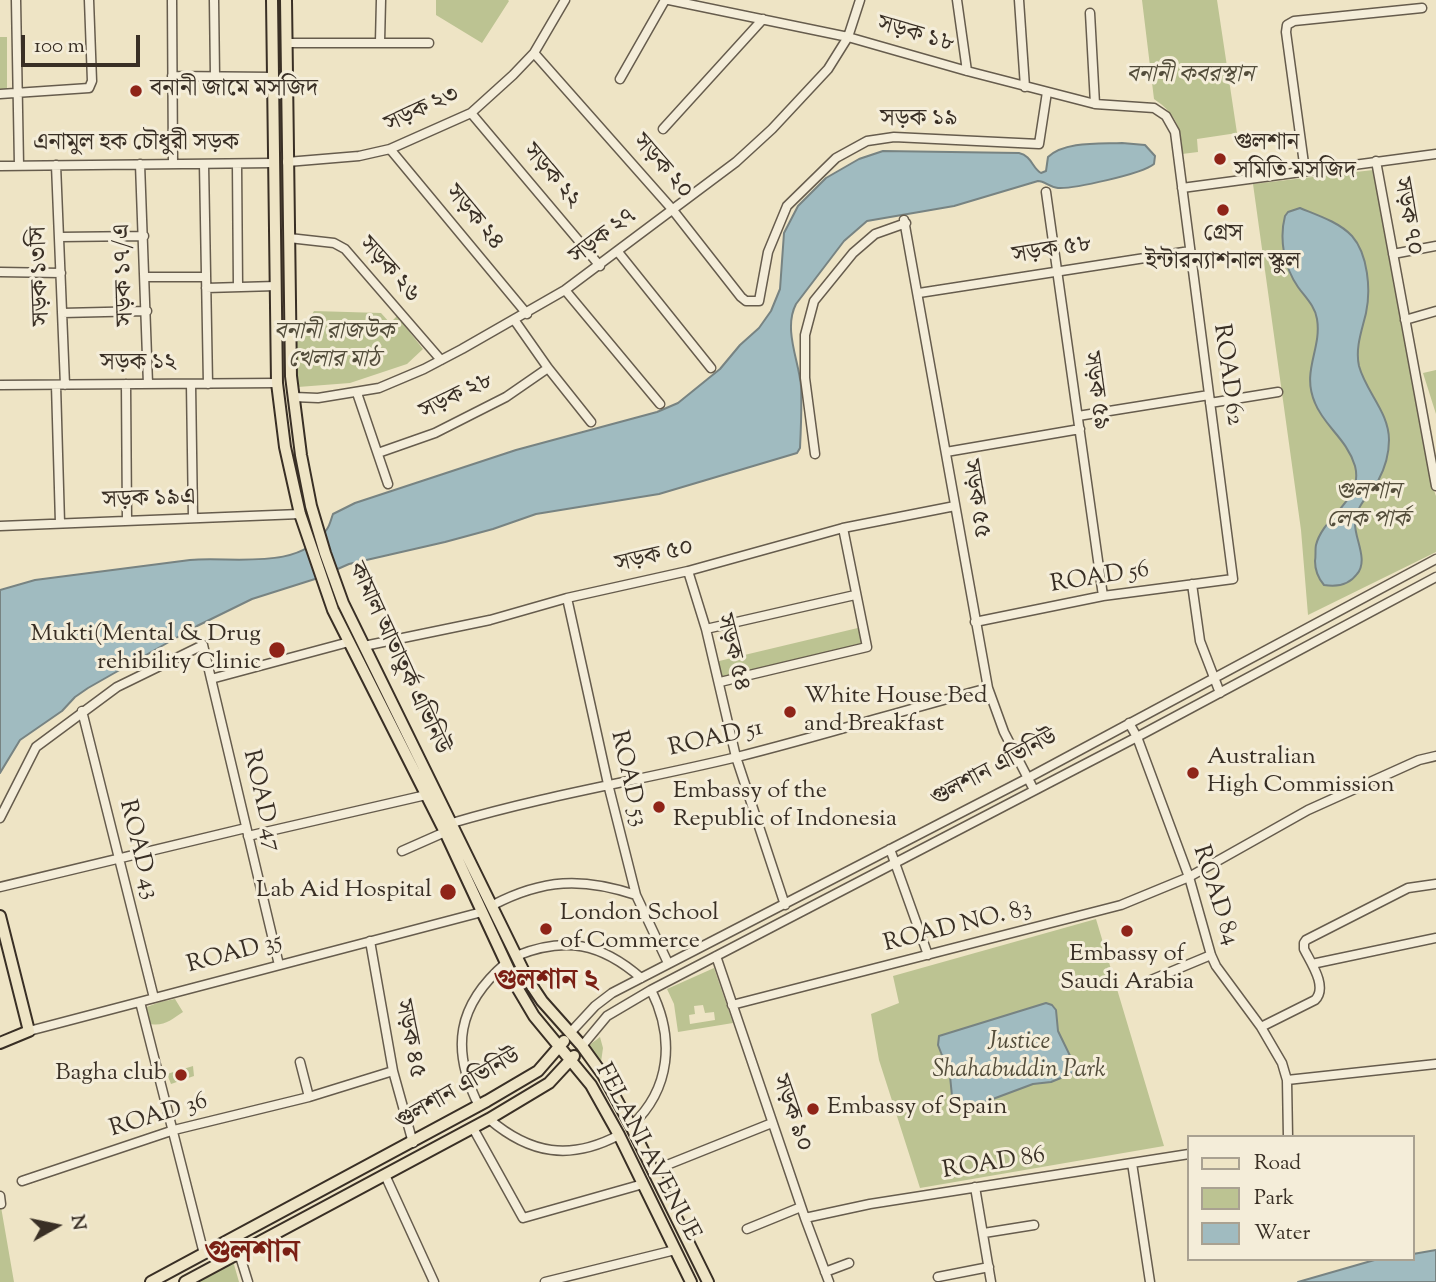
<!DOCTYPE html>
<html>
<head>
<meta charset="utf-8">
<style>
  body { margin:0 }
  #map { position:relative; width:1436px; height:1282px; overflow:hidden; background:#eee4c5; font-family:"Sorts Mill Goudy",serif }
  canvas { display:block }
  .legend { position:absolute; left:1187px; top:1135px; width:228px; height:126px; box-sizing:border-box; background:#f4edd9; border:2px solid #a9a191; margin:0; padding:9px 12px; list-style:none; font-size:21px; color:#392f25 }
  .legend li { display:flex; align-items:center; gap:14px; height:35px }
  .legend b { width:35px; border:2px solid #a9a191 }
  .north { position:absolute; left:21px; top:1191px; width:70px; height:70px; -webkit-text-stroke:5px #f4edd9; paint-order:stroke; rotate:81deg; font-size:19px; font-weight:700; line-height:28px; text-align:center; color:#392f25 }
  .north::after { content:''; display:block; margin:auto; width:24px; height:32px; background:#392f25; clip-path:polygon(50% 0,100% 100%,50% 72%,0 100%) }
  .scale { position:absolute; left:21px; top:35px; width:119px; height:32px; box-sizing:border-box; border:4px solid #392f25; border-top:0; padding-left:9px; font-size:21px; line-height:24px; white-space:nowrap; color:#392f25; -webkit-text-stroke:5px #f4edd9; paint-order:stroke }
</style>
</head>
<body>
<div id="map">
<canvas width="1436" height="1282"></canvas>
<ul class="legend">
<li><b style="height:9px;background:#eee4c5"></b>Road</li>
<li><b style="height:19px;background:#bcc392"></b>Park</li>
<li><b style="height:19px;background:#a0bbc0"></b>Water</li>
</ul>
<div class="north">N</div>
<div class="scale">100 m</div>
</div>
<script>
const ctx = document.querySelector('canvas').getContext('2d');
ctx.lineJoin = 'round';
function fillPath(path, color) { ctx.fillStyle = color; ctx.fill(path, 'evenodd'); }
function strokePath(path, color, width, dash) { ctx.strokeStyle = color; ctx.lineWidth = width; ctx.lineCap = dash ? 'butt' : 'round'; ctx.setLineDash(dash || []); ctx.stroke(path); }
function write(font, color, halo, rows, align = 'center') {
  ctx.font = font + ' "Sorts Mill Goudy","Noto Serif Bengali",serif'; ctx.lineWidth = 6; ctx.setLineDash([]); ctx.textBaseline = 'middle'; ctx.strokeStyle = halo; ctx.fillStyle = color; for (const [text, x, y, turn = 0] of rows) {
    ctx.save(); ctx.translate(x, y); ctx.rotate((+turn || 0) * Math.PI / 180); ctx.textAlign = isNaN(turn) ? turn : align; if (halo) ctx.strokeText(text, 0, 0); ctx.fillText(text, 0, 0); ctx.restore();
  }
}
fillPath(new Path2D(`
  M436 0H508L509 1 482 43 436 15Z
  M1142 0H1217L1237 133 1197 139 1198 152 1182 154C1182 128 1175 113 1154 99Z
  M0 37H7V89H0Z
  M1373 170 1431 482 1436 496V552L1308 615 1301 530 1253 184Z
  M314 311 381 313 390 323 397 316 423 349 407 364 350 383 298 387 295 327 305 326Z
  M1436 370V414L1423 373Z
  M862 627 867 647 720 682 715 662Z
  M1096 919 1164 1146 920 1188 879 1060 871 1014 899 1003 893 976Z
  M714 968 733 1023 678 1032 674 1004 667 989ZM703 1005 705 1013 714 1012 715 1020 690 1024 689 1015 695 1014 694 1006Z
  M175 999 183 1012C171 1020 162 1028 147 1023L144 1008 160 1002Z
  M600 1037 603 1048 601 1062 588 1046Z
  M193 1066 194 1076 171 1084 167 1074Z
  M0 1203 1 1207 14 1282H0Z
  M233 1261 239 1282H198Z`), '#bcc392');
const water = new Path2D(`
  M1122 143 1145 145 1155 156 1154 164C1142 174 1073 189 1058 188 1049 187 1045 181 1038 181L954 206 867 221 844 241 796 304C783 329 799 361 801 386 802 407 801 427 800 448L797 453 659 494 536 514 493 529 445 542 349 564 315 579 252 599 197 626 88 688 75 697 62 711 20 740 0 773V590L35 580 190 560C232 556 300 572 327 529 330 525 331 519 333 514L355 503 516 450 657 412 678 403 720 369 740 345 759 328 771 311 780 289 784 233 798 206 826 178 859 159 883 151 1019 153C1032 156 1032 168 1041 173L1046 171 1048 157C1065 141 1100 144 1122 143Z
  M1300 208C1317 215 1339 222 1352 236 1368 254 1371 290 1366 313 1362 330 1355 348 1359 366 1366 392 1389 412 1389 440 1389 454 1385 468 1378 481 1370 494 1356 506 1355 522 1354 538 1369 560 1357 574 1349 585 1336 587 1324 585 1318 578 1315 570 1315 561 1316 556 1315 549 1316 545 1323 516 1364 500 1355 466 1347 439 1324 426 1315 403 1301 371 1322 349 1317 319 1315 306 1305 297 1298 287 1284 267 1279 239 1285 216L1288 212Z
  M1046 1003 1052 1005 1056 1010 1058 1031 1075 1066 1073 1073 1051 1082 1033 1084 966 1109 961 1110 953 1106 950 1076 938 1045 939 1036Z
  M1436 1250V1282H1298L1378 1259H1413V1254Z`);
fillPath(water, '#a0bbc0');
strokePath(water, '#778382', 2);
const minor = new Path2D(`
  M16 0 19 165
  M172 0 173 164
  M214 0 215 76
  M669 0 848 37 967 71 1095 104 1154 108 1166 116 1175 132 1233 579 1103 596 975 622
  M957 0 967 71
  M1019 0 1025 87
  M1090 13 1095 104
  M380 42 381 0
  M286 43H429
  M534 53 672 209 741 297 746 301H759L768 252 787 206 836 158 867 141 894 137 1039 144 1047 92
  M172 76 273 77
  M620 79 665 0
  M0 94 89 88 92 81 89 0
  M471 113 600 266
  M663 129 763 19
  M390 149 527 314
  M1376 161 1436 486
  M287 162 359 156 390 149 471 113 513 75 534 53 565 0
  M140 164 148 384
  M204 164 208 384
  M237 164 238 287
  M56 165 65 385
  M0 166 273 163
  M1305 171 1286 32 1287 25 1294 21 1422 8
  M1182 188 1436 154
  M1046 192 1103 596
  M904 220 988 688 1004 732 1034 790
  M60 237 144 236
  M289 238 334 243 345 249 441 360
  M618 252 711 368
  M1393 254 1436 246
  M0 272 61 273
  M146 277H205
  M206 288 276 286
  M565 290 660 404
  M919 293 1190 251
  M62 313 147 311
  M1405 320 1436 311
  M515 321 548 368 591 422
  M126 384 127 521
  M191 384 193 518
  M0 385 277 383
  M56 385 60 523
  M357 393 388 484
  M294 397 318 398 379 388 424 369 462 349 565 290 736 162 772 129 828 69 848 37 860 0
  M1210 403 1278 392
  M1078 416 1209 395
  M946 452 1080 429
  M378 453 435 433 506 397 548 368
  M815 454 805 378V335L814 301 853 253 875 234 906 223
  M0 526 300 514
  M688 571 706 629 736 757 785 905
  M1192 584 1200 641 1220 693
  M567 598 608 784 636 895 668 963
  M706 629 855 595
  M364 646 490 620 567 598 688 571 843 528 955 506
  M211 679 349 642
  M720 682 867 647 843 528
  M82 711 154 998
  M1129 723 1137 737 1189 877 1211 955 1216 966 1261 1027 1282 1063 1287 1080 1288 1137
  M0 818 36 747 117 687 203 645 279 965
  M452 823C546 795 642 780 737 757 821 736 904 710 988 688
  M248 836 426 795
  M890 849 928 955
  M402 851 445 832
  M0 887 246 828
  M493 905C543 879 582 877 636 895
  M370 941 393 1071 413 1143
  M516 956C565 936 601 943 641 978
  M716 956 805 1218 829 1282
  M1312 964 1436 938
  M1151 980 1211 955
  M140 1002 204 1254
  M732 1005 1121 905 1189 877 1308 810 1419 760 1436 756
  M1261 1027 1315 1000C1328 987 1311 963 1304 949V943L1306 940 1408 888 1436 884
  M29 1031 482 912
  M570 1033 595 1006 612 993 1028 778 1436 559
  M582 1046 607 1016 651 990 1137 737 1436 577
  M300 1062 309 1097
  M1287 1080 1436 1064
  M479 1106C450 1049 457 1005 506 963
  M489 1119C530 1154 570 1161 619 1135
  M631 1126C671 1089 675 1038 651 990
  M473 1128 523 1218 643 1184
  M1132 1163 1150 1282
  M652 1171 772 1123
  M385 1175 434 1282
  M22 1181 174 1130 309 1097 393 1071
  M975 1187 991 1282
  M0 1196 1 1204
  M805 1218 870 1204 1189 1154
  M747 1229 801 1207
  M984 1233 1034 1225
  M239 1253 248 1282
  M825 1272 849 1263
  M938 1277 989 1267
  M545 1282 675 1250`);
const major = new Path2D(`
  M272 0 277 383 285 447 300 514 333 610 445 832 518 989 534 1016 591 1085 619 1135 691 1282
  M286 0 291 376 301 455 311 506 325 553 343 603 528 980 542 1001 582 1046 603 1075 631 1126 708 1282
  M0 916 29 1031 0 1043
  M151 1282 487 1101 538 1071 564 1041
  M185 1282 489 1119 549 1083 574 1056`);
strokePath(minor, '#665c4d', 11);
strokePath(major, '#392f25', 14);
strokePath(minor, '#f4edd9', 8);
strokePath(major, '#eee4c5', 10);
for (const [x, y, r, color] of [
  [136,91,7,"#8f2418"],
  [1220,159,7,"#8f2418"],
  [1223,210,7,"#8f2418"],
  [277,650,9,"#8f2418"],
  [790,712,7,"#8f2418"],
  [1193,773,7,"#8f2418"],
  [659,807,7,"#8f2418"],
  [448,892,9,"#8f2418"],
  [546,929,7,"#8f2418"],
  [1127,931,7,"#8f2418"],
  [181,1075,7,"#8f2418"],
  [813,1109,7,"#8f2418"]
]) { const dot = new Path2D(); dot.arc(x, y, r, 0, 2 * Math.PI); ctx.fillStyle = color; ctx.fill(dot); strokePath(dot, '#f4edd9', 2.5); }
write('24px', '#392f25', '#f4edd9', [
  ["সড়ক ১৮",915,36,16],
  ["সড়ক ২৩",423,111,-25],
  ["সড়ক ১৯",919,121],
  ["এনামুল হক চৌধুরী সড়ক",136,145],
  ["সড়ক ২০",661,168,49],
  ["সড়ক ২২",550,177,50],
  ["সড়ক ৭০",1406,217,80],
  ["সড়ক ২৪",473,219,50],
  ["সড়ক ২৭",604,238,-37],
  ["সড়ক ৫৮",1052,252,-9],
  ["সড়ক ২৬",388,271,48],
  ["সড়ক ১৭/এ",126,275,-92],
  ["সড়ক ১৩সি",42,276,-92],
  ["সড়ক ১২",138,365],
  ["ROAD 62",1226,375,82],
  ["সড়ক ৫৯",1094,391,82],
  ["সড়ক ২৮",457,398,-26],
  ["সড়ক ৫৫",974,499,81],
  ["সড়ক ১৯এ",149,501,-2],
  ["সড়ক ৫০",655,558,-13],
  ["ROAD 56",1100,579,-9],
  ["সড়ক ৫৪",731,653,76],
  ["কামাল আতাতুর্ক এভিনিউ",397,659,65],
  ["ROAD 51",716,740,-13],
  ["গুলশান এভিনিউ",995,770,-28],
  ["ROAD 53",627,779,77],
  ["ROAD 47",260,801,77],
  ["ROAD 43",137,850,76],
  ["ROAD 84",1214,896,72],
  ["ROAD NO. 83",958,928,-14],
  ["ROAD 35",235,955,-15],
  ["সড়ক ৪৫",408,1039,79],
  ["গুলশান এভিনিউ",459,1091,-30],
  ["সড়ক ৯০",790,1114,71],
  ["ROAD 36",159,1117,-17],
  ["FELANI AVENUE",646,1153,62],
  ["ROAD 86",994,1165,-9]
]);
write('italic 24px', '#534d3b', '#f4edd9', [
  ["বনানী কবরস্থান",1190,77],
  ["বনানী রাজউক",334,334],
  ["খেলার মাঠ",334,362],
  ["গুলশান",1368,494],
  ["লেক পার্ক",1368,522],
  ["Justice",1019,1044],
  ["Shahabuddin Park",1019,1072]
]);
write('24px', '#392f25', '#f4edd9', [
  ["বনানী জামে মসজিদ",150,91],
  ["গুলশান",1234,145],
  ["সমিতি মসজিদ",1234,173],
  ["গ্রেস",1223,236,"center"],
  ["ইন্টারন্যাশনাল স্কুল",1223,264,"center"],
  ["Mukti(Mental & Drug",261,636,"right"],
  ["rehibility Clinic",261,664,"right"],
  ["White House Bed",804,698],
  ["and Breakfast",804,726],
  ["Australian",1207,759],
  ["High Commission",1207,787],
  ["Embassy of the",673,793],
  ["Republic of Indonesia",673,821],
  ["Lab Aid Hospital",432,892,"right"],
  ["London School",560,915],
  ["of Commerce",560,943],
  ["Embassy of",1127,956,"center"],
  ["Saudi Arabia",1127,984,"center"],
  ["Bagha club",167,1075,"right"],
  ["Embassy of Spain",827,1109]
], 'left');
write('bold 28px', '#7a1f14', '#f4edd9', [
  ["গুলশান ২",546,983]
]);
write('bold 32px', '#7a1f14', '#f4edd9', [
  ["গুলশান",252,1256]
]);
</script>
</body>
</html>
